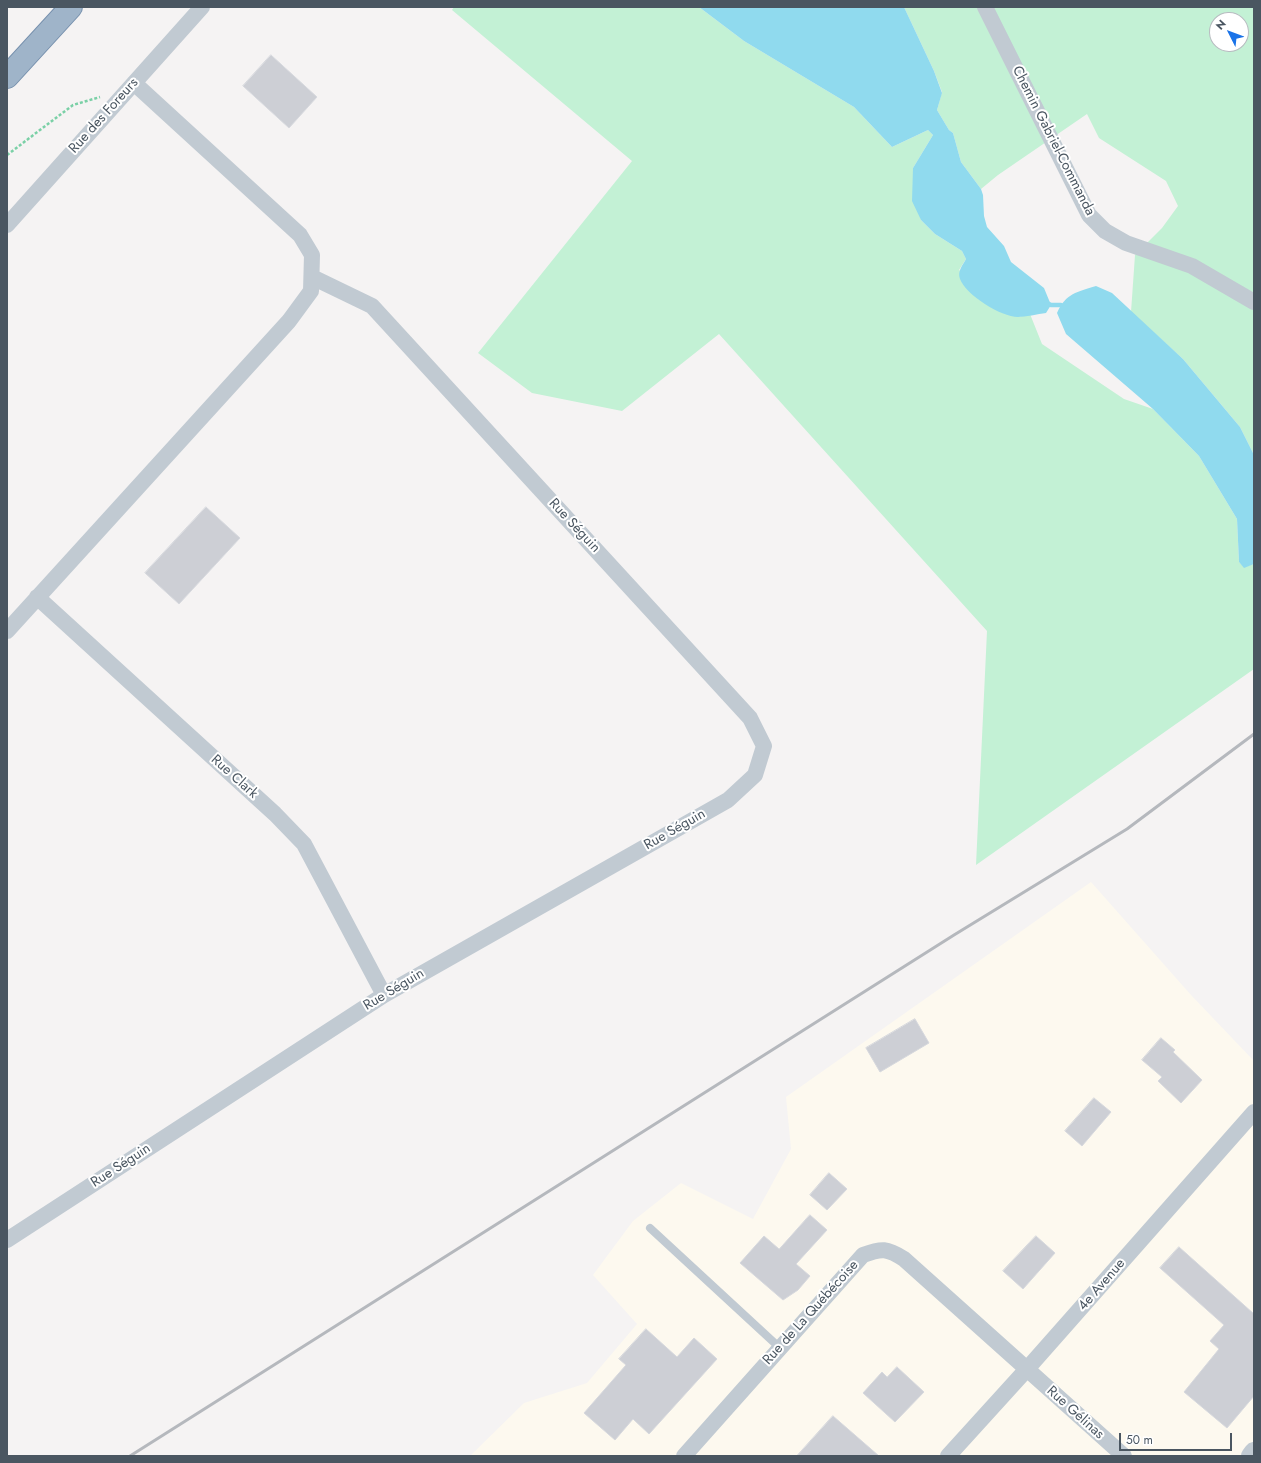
<!DOCTYPE html>
<html>
<head>
<meta charset="utf-8">
<style>
  body { margin:0 }
  #map { position:relative; width:1261px; height:1463px; overflow:hidden; background:#f5f3f3; font-family:Jost,sans-serif }
  canvas { display:block }
  .frame { position:absolute; inset:0; border:8px solid #4a5661; pointer-events:none }
  .north { position:absolute; left:1209px; top:12px; width:40px; height:40px; box-sizing:border-box; background:#fff; border:1px solid #b7bbc0; border-radius:50%; rotate:312deg; font-size:11px; font-weight:700; line-height:16px; text-align:center; color:#4a5661 }
  .north::after { content:''; display:block; margin:auto; width:14px; height:18px; background:#1a73e8; clip-path:polygon(50% 0,100% 100%,50% 72%,0 100%) }
  .scale { position:absolute; left:1119px; top:1433px; width:113px; height:18px; box-sizing:border-box; border:2px solid #4a5661; border-top:0; padding-left:5px; font-size:12px; line-height:14px; white-space:nowrap; color:#4a5661; -webkit-text-stroke:3px #fff; paint-order:stroke }
</style>
</head>
<body>
<div id="map">
<canvas width="1261" height="1463"></canvas>
<div class="frame"></div>
<div class="north">N</div>
<div class="scale">50 m</div>
</div>
<script>
const ctx = document.querySelector('canvas').getContext('2d');
ctx.lineJoin = 'round';
function fillPath(path, color) { ctx.fillStyle = color; ctx.fill(path, 'evenodd'); }
function strokePath(path, color, width, dash) { ctx.strokeStyle = color; ctx.lineWidth = width; ctx.lineCap = dash ? 'butt' : 'round'; ctx.setLineDash(dash || []); ctx.stroke(path); }
function write(font, color, halo, rows, align = 'center') {
  ctx.font = font + ' Jost,sans-serif'; ctx.lineWidth = 4; ctx.setLineDash([]); ctx.textBaseline = 'middle'; ctx.strokeStyle = halo; ctx.fillStyle = color; for (const [text, x, y, turn = 0] of rows) {
    ctx.save(); ctx.translate(x, y); ctx.rotate((+turn || 0) * Math.PI / 180); ctx.textAlign = isNaN(turn) ? turn : align; if (halo) ctx.strokeText(text, 0, 0); ctx.fillText(text, 0, 0); ctx.restore();
  }
}
fillPath(new Path2D(`
  M1091 882 1191 995 1254 1061V1456H470L524 1403 587 1383 637 1324 593 1275 633 1221 681 1183 753 1219 791 1149 786 1097Z`), '#fdf9ef');
fillPath(new Path2D(`
  M454 7H699L744 41 854 107 892 147 928 130 933 135 913 168 921 220 935 234 962 251 966 259 959 270 1018 317 1030 314 1042 344 1124 399 1153 409 1199 456 1237 519 1239 562 1244 567 1254 564V669L976 865 987 631 719 334 622 411 532 393 478 353 632 161 452 10Z
  M904 7H1254V455L1240 427 1183 359 1131 312 1135 255 1162 228 1178 206 1166 181 1099 138 1087 114 998 175 981 189 961 162 953 133 949 130 937 110 942 92 934 71ZM1217 20H1241V44H1217Z`), '#c3f1d5');
fillPath(new Path2D(`
  M699 7H904L934 71 942 93 937 110 949 130 953 133 961 162 981 189 983 195 984 216 987 227 1004 246 1011 262 1044 288 1051 305 1046 313C1038 314 1025 317 1018 317 1001 317 966 295 960 279 957 271 963 265 966 259L962 251 935 234 921 220 912 201 913 168 933 135 928 130 892 147 854 107 744 41Z
  M1096 286 1112 293 1183 359 1240 427 1254 455V564L1244 568 1239 562 1237 519 1199 456 1153 409 1066 334 1057 313C1066 293 1077 292 1096 286Z`), '#90daee');
strokePath(new Path2D(`
  M1047 303 1051 305H1061`), '#90daee', 4.5);
const building = new Path2D(`
  M271 55 317 97 289 128 243 86Z
  M206 507 240 538 179 604 145 573Z
  M915 1019 929 1043 880 1072 866 1048Z
  M1161 1038 1175 1050 1173 1052 1202 1080 1181 1103 1158 1081 1162 1077 1142 1060Z
  M1094 1098 1111 1112 1082 1146 1065 1131Z
  M829 1173 847 1189 827 1210 810 1195Z
  M810 1215 827 1230 796 1264 810 1276 798 1290 783 1300 740 1263 764 1236 779 1249Z
  M1036 1236 1055 1253 1023 1289 1003 1271Z
  M1179 1247 1254 1314V1396L1227 1428 1184 1392 1219 1349 1210 1341 1224 1325 1160 1268Z
  M646 1329 677 1357 694 1338 717 1359 649 1434 633 1419 615 1440 584 1413 626 1365 619 1359Z
  M897 1367 924 1392 895 1422 863 1393 882 1372 887 1377Z
  M833 1416 879 1456H797Z`);
fillPath(building, '#cdcfd5');
strokePath(building, '#d7d9de', 1);
const trunk = new Path2D(`
  M7 77 71 7`);
strokePath(trunk, '#7690ad', 24);
strokePath(new Path2D(`
  M7 155 73 105 100 97`), '#7ad0a6', 2.5, [3, 2]);
strokePath(new Path2D(`
  M650 1228 780 1348`), '#c1cad2', 8);
strokePath(new Path2D(`
  M985 7 1089 215 1105 231 1126 243 1192 266 1254 302
  M7 225 202 7
  M37 597 275 814 304 844 384 995
  M7 631 289 321 311 291 312 255 300 235 134 83
  M7 1240 384 995 728 800 755 775 764 746 750 718 372 306 312 277
  M684 1456 863 1255C882 1248 887 1248 904 1259L1124 1456
  M948 1456 1027 1369 1254 1112`), '#c1cad2', 16);
strokePath(new Path2D(`
  M1251 1456 1254 1452`), '#c1cad2', 20);
strokePath(trunk, '#9fb4c9', 22);
strokePath(new Path2D(`
  M130 1456 954 935 1127 829 1254 734`), '#b5b8bd', 3);
write('14px', '#4a5661', '#fff', [
  ["Rue des Foreurs",104,116,-48],
  ["Chemin Gabriel-Commanda",1053,141,63],
  ["Rue Séguin",574,526,47],
  ["Rue Clark",234,777,42],
  ["Rue Séguin",675,830,-30],
  ["Rue Séguin",394,990,-31],
  ["Rue Séguin",121,1166,-33],
  ["4e Avenue",1102,1285,-49],
  ["Rue de La Québécoise",811,1313,-48],
  ["Rue Gélinas",1075,1413,42]
]);
</script>
</body>
</html>
